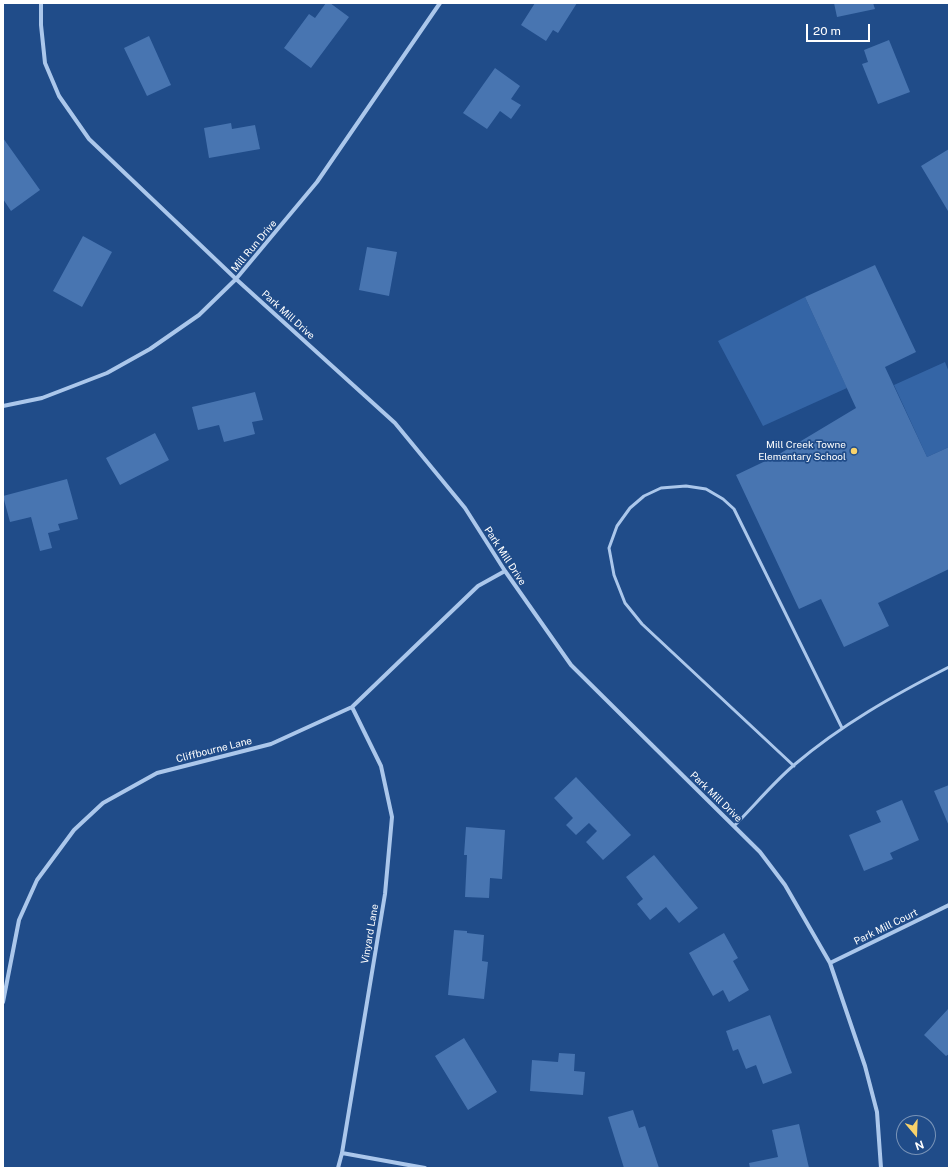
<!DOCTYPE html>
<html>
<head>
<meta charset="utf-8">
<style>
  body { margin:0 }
  #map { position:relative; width:952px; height:1171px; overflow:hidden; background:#204c89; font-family:"Public Sans",sans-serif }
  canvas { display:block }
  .frame { position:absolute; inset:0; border:4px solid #fff; pointer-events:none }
  .north { position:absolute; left:896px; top:1115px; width:40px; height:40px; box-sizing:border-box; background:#204c89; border:1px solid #7994b8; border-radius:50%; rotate:161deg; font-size:11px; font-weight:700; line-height:16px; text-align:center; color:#fff }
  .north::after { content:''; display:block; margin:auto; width:14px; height:18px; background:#f8d26b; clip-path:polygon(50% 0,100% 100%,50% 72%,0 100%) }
  .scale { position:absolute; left:806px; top:24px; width:64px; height:18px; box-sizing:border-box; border:2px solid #fff; border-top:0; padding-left:5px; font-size:12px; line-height:14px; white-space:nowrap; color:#fff; -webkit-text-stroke:3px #204c89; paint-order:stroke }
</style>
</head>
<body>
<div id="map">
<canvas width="952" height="1171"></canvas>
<div class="frame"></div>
<div class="north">N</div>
<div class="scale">20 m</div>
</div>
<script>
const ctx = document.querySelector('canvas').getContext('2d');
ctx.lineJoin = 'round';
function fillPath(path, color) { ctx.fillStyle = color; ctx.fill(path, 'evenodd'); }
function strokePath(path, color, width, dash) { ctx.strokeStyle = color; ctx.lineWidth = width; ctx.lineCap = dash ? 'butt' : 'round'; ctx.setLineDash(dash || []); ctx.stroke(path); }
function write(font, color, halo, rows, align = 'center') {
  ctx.font = font + ' "Public Sans",sans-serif'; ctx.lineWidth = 3.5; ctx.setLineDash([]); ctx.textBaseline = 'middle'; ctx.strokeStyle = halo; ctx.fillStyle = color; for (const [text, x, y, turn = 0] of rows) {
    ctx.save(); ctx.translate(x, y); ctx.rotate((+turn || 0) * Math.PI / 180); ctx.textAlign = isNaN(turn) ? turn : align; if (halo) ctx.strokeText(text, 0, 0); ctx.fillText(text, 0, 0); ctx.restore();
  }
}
fillPath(new Path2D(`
  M805 297 847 388 763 426 718 341Z
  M945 362 949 372V447L927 457 894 385Z`), '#3465a6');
fillPath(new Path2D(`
  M326 3H330L349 17 311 68 284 48 309 14 315 18Z
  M535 3H577L558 33 553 30 546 41 521 25Z
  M834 3H873L875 9 837 17Z
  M149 36 171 85 147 96 124 48Z
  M889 40 910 92 878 104 862 64 868 62 864 50Z
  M495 68 520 86 511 99 521 105 511 119 500 111 487 129 463 113Z
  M231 123 232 129 255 125 260 149 209 158 204 128Z
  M3 138 40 190 11 211 3 199Z
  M949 149V210L948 211 921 166Z
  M83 236 112 252 82 307 53 291Z
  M367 247 397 252 389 296 359 290Z
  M875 265 916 352 885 367 927 457 949 447V569L878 603 889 626 844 647 821 599 799 609 736 475 776 456 856 408 805 297Z
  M255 392 263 420 252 422 255 434 224 442 219 425 198 430 192 407Z
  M155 433 169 460 120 485 106 458Z
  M67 479 78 519 58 524 60 530 48 533 52 548 40 551 31 517 10 522 3 496Z
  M576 777 631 835 603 860 586 842 597 831 589 823 576 835 566 825 573 818 554 798Z
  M949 785V826L934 791Z
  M902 800 919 840 890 853 893 859 864 871 849 835 881 822 876 811Z
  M466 827 505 830 502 879 490 878 489 898 465 897 467 855H464Z
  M654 855 698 908 679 923 666 907 650 920 637 904 643 899 626 877Z
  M454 930 467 931V933L484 935 482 961 488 962 484 999 448 995Z
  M724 933 738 958 733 961 749 990 729 1002 723 990 713 996 689 953Z
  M949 1008V1054L946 1056 924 1035Z
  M770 1015 792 1073 763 1084 756 1065 746 1069 738 1049 733 1051 726 1031Z
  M464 1038 497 1092 468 1110 435 1056Z
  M559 1053 575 1054 574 1071 585 1072 583 1095 530 1091 532 1060 558 1062Z
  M633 1110 639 1128 645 1126 659 1168H624L608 1117Z
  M799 1124 809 1168H750L749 1163 778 1157 772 1130Z`), '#4875b1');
strokePath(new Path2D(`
  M794 766 642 624 625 603 614 575 609 548 617 526 630 508 644 496 661 488 686 486 706 489 723 499 734 509 842 728
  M734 826C754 806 773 783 794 765 841 725 894 695 949 667`), '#abc7eb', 3);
strokePath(new Path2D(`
  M41 3V25L45 63 59 96 89 139 236 279 395 423 465 508 505 571 571 665 760 852 785 885 830 963 865 1066 877 1112 881 1168
  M3 406 42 398 107 373 150 349 199 315 236 279 317 182 440 3
  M830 963 949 905
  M3 1002 19 920 37 880 74 830 103 803 157 773 271 744 352 707 478 586 505 571
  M342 1153 425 1168
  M338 1168 342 1153 385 894 392 817 381 766 352 707`), '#abc7eb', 4);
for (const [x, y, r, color] of [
  [854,451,4,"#f8d26b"]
]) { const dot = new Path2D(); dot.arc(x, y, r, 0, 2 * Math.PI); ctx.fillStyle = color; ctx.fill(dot); strokePath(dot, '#204c89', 1.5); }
write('10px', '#fff', '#204c89', [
  ["Mill Run Drive",254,246,-50],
  ["Park Mill Drive",288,315,42],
  ["Park Mill Drive",505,556,57],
  ["Cliffbourne Lane",214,750,-14],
  ["Park Mill Drive",716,797,44],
  ["Park Mill Court",886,927,-26],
  ["Vinyard Lane",370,934,-80]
]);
write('10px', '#fff', '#204c89', [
  ["Mill Creek Towne",846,445],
  ["Elementary School",846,457]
], 'right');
</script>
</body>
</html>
